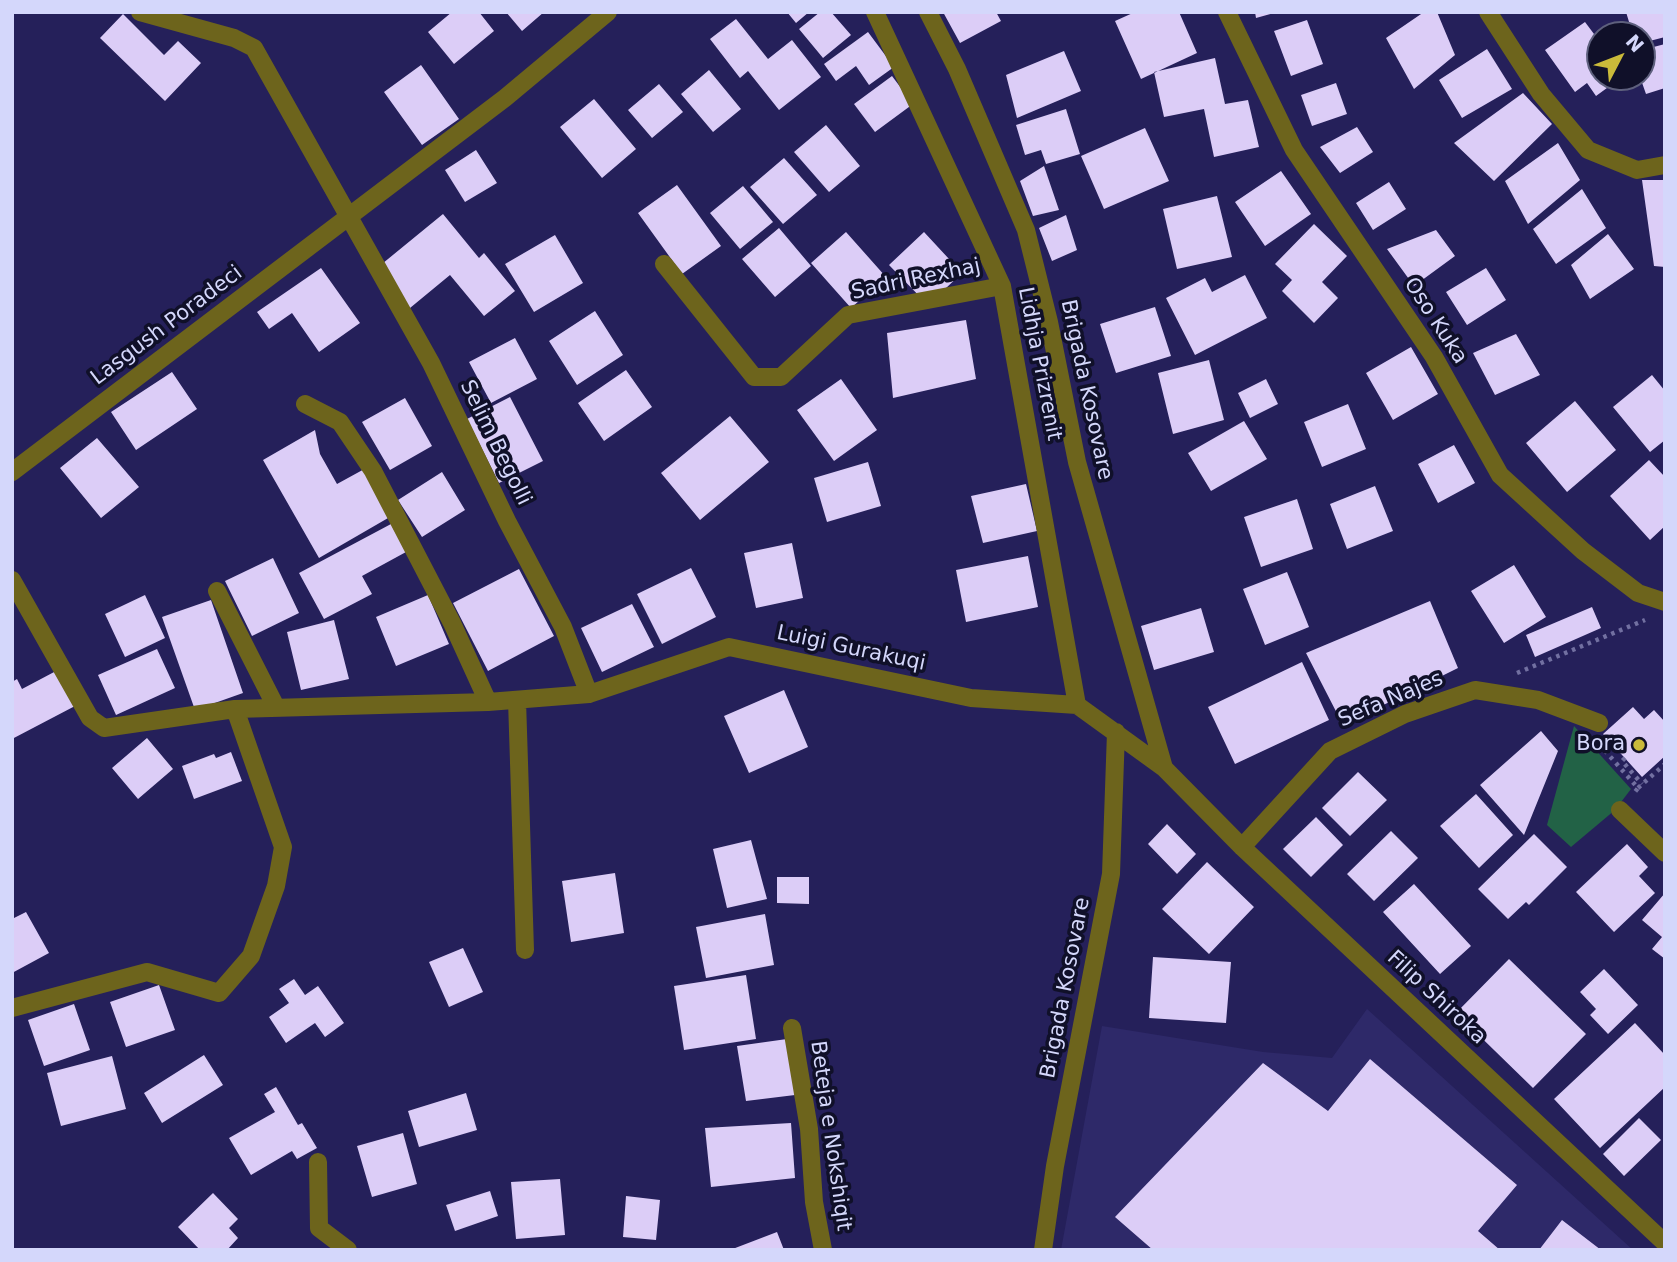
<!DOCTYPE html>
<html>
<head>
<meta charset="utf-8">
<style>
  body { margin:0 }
  #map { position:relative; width:1677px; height:1262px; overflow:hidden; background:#25205a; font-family:"DejaVu Sans",sans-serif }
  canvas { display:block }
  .frame { position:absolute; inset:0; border:14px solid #d4d7fb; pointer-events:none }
  .north { position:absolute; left:1586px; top:21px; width:70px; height:70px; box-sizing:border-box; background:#101029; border:2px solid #5e607d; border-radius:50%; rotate:48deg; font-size:19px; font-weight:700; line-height:28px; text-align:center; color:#d4d7fb }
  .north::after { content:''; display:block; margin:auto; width:24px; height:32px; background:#caba3a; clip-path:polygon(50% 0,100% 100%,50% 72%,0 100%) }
</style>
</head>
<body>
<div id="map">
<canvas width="1677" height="1262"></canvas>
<div class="frame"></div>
<div class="north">N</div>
</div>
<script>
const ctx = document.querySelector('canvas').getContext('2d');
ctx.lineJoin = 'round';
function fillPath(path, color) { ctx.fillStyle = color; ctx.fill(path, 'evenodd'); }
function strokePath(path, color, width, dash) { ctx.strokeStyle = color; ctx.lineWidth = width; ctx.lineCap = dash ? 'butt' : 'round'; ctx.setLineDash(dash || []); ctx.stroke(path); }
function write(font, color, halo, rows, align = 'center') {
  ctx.font = font + ' "DejaVu Sans",sans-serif'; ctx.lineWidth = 7; ctx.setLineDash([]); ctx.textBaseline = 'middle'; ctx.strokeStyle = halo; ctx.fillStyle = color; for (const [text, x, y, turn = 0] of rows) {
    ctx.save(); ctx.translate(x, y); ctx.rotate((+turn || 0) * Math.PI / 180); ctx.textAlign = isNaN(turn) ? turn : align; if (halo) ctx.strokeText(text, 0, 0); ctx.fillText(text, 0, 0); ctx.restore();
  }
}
fillPath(new Path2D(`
  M1367 1009 1633 1250H1061L1102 1026 1263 1052 1332 1058Z`), '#2e2969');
fillPath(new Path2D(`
  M1574 726 1631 789 1615 810 1571 847 1547 825Z`), '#226246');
fillPath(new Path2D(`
  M452 12H479L494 31 454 64 428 32Z
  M506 12H544L522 31Z
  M787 12H809L796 23Z
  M820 12H831L851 35 823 58 799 29Z
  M943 12H996L1001 21 960 43Z
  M1135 12H1179L1197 53 1141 79 1115 21Z
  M1255 12H1274V13L1256 18Z
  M1424 12H1437L1455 55 1414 89 1386 38Z
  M1626 12H1665V37L1642 43V35H1633Z
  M123 14 164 55 178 41 201 63 165 101 100 38Z
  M736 19 768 59 792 40 821 77 779 110 748 71 740 78 710 39Z
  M1307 20 1323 64 1291 76 1274 31Z
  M1585 22 1600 42V77H1622L1596 96 1587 83 1575 92 1545 50Z
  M868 32 894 67 869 85 856 66 836 81 824 64Z
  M1665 44V88L1646 94 1640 77 1642 50Z
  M1487 49 1512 89 1462 118 1439 80Z
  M1064 51 1081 91 1017 118 1006 75Z
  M1215 58 1225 104 1248 100 1259 147 1214 157 1204 109 1164 117 1154 72Z
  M421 65 459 119 422 145 384 92Z
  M709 70 741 109 713 132 681 94Z
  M892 76 913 104 875 132 854 104Z
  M1336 83 1347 114 1312 126 1301 95Z
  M659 84 683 112 652 138 628 110Z
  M1523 93 1552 124 1494 181 1454 143Z
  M594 99 636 149 602 178 560 127Z
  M1066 109 1080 154 1046 164 1041 150 1025 155 1016 125Z
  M826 125 860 166 829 192 794 152Z
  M1357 127 1373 152 1340 173 1320 147Z
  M1145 128 1169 181 1104 209 1081 156Z
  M1558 143 1580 180 1528 224 1505 181Z
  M476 150 497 183 465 202 445 170Z
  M784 158 817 195 783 224 750 187Z
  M1044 166 1059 210 1033 216 1020 181Z
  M1281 171 1311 214 1265 246 1235 202Z
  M1642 180H1665V267L1654 266Z
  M1389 182 1406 209 1373 230 1356 203Z
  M677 185 721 246 682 274 638 213Z
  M743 186 773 222 740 249 710 213Z
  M1582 189 1606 228 1556 264 1533 229Z
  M1217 196 1232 257 1177 269 1163 209Z
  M443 214 479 258 484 253 515 291 484 316 450 275 410 308 377 268Z
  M1066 215 1077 250 1052 261 1039 228Z
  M1314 224 1347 256 1322 282 1338 298 1314 323 1282 291 1292 280 1275 264Z
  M779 228 811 266 775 297 742 259Z
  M1436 230 1455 256 1414 286 1387 249Z
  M846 232 886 277 851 308 811 263Z
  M924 232 962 273 928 305 889 265Z
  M1608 234 1634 269 1590 299 1571 265Z
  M555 235 583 283 534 312 505 264Z
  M321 268 360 323 319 352 292 313 269 329 257 312Z
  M1486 268 1506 300 1467 325 1446 292Z
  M1245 275 1267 318 1195 355 1166 298 1205 278 1212 292Z
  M1155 307 1171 356 1116 373 1100 324Z
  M595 311 623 355 577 385 549 341Z
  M966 320 976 379 893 398 887 333Z
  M1516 334 1540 375 1495 395 1473 353Z
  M515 338 537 379 491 403 469 362Z
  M1411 347 1438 394 1393 420 1366 373Z
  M1209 360 1224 420 1173 434 1158 373Z
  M626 370 652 407 604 441 578 403Z
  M172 372 197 409 136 450 111 412Z
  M1652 375 1665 391V440L1650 452 1613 407Z
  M841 379 877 430 834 461 797 410Z
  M1266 379 1278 404 1250 418 1238 393Z
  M510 397 543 461 499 483 467 419Z
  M405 398 432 446 390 470 362 422Z
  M1575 401 1616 450 1567 492 1526 443Z
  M1348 404 1366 449 1322 467 1304 422Z
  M730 416 769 462 700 520 661 473Z
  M1244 421 1267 459 1211 491 1188 453Z
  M315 430 320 454 337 484 368 467 395 514 319 558 263 460Z
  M97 438 139 487 101 518 60 468Z
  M1454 445 1475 483 1438 503 1418 464Z
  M1649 460 1665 477V526L1650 540 1610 496Z
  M868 462 881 506 827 522 814 478Z
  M442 472 465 510 422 537 398 500Z
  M1026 484 1037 531 983 543 971 496Z
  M1375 486 1393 531 1347 549 1330 504Z
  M1297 499 1313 549 1261 567 1244 517Z
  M391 524 406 552 362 576 372 594 324 619 299 573Z
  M792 543 803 598 756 608 744 553Z
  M1028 556 1038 607 966 622 956 570Z
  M273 558 299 613 252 636 225 581Z
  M1514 565 1546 617 1504 643 1471 591Z
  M691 568 716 617 662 644 637 594Z
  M519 569 554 636 488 671 453 603Z
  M1287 572 1309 627 1265 645 1243 589Z
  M145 595 165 638 125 657 105 614Z
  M428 595 449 644 396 666 376 617Z
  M211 600 243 693 195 710 162 617Z
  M1430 601 1458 668 1343 725 1306 653Z
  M632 604 654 647 602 672 581 628Z
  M1592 607 1601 628 1535 657 1526 635Z
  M1201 608 1214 652 1154 670 1141 626Z
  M334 620 349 679 301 690 287 632Z
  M157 649 175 688 116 715 98 675Z
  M1302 662 1329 720 1235 764 1208 707Z
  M56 671 75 706 12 739V682L17 679 22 689Z
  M784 690 808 747 749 773 724 716Z
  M1633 707 1644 719 1654 710 1665 722V756L1642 777 1603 734Z
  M1541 731 1558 751 1524 835 1480 785Z
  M147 738 173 769 138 799 112 768Z
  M231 752 242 781 194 799 182 766 214 754 216 758Z
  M1358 772 1387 800 1350 836 1322 808Z
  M1476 794 1513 835 1479 868 1440 826Z
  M1316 817 1343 845 1311 877 1283 849Z
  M1167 824 1196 854 1177 874 1148 844Z
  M1391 831 1418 858 1374 901 1347 874Z
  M1534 834 1567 867 1529 905 1526 902 1508 919 1478 889Z
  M751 840 767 899 727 908 713 849Z
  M1627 844 1648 867 1639 876 1655 893 1614 932 1576 892Z
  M1207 862 1254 907 1209 954 1162 909Z
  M615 873 624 933 571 942 562 881Z
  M777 877H809V904L777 903Z
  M1414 884 1471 946 1440 974 1383 912Z
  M1665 893V959L1652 949 1662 937 1642 920Z
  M26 912 49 953 12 973V919Z
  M765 914 774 965 706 978 696 927Z
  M463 948 483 992 449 1007 429 962Z
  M1153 957 1231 962 1226 1023 1149 1018Z
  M1509 959 1586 1034 1533 1088 1456 1013Z
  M1604 969 1638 1005 1608 1034 1590 1015 1596 1009 1580 992Z
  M746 975 756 1039 684 1050 674 986Z
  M294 979 305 995 318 986 344 1023 325 1037 315 1023 286 1043 269 1017 289 1003 279 989Z
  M159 985 175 1030 126 1047 110 1002Z
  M74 1004 90 1050 44 1066 28 1020Z
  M1635 1023 1665 1055V1087L1600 1148 1554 1099Z
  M787 1039 795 1095 746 1101 737 1046Z
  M204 1055 223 1085 162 1123 144 1093Z
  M112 1056 126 1109 61 1126 47 1073Z
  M1370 1059 1517 1185 1478 1231 1500 1250H1153L1115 1217 1263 1063 1328 1111Z
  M276 1087 298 1125 302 1123 317 1148 297 1159 292 1151 251 1175 229 1138 275 1112 264 1094Z
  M466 1093 477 1130 419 1147 408 1111Z
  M1639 1118 1661 1140 1624 1176 1603 1154Z
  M791 1123 795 1178 711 1187 705 1128Z
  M403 1133 417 1184 372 1197 357 1146Z
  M560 1179 565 1235 516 1239 511 1182Z
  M490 1191 498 1216 455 1231 446 1205Z
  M213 1193 238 1219 229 1228 238 1238 227 1250H200L178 1227Z
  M626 1196 660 1200 656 1240 623 1237Z
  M1562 1220 1601 1250H1539Z
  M777 1232 784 1250H730Z`), '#dccdf7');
strokePath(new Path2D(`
  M1517 673 1645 620
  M1599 744 1638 788 1634 793
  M1625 758 1622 761 1642 784
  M1638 788 1665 764`), '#7270a1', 4.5, [3.5, 5]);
strokePath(new Path2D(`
  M140 12 234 38 254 48 431 363 507 521 563 627 589 694
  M875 12 1002 286 1077 705
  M928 12 957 69 1026 230 1049 322 1077 462 1164 768
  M1227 12 1294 150 1434 357 1500 475 1583 551 1638 593 1665 602
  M1488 12 1541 94 1588 150 1637 170 1665 165
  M664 264 754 377H781L848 315 1002 286
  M305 404 340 422 373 471 452 623 488 702
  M12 472 505 98 608 12
  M12 580 90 718 104 728 235 709 488 702 589 694 729 647 971 698 1077 705 1164 768 1242 847 1665 1243
  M217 591 276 707
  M517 700 525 950
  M1620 810 1665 853
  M1242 847 1330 751 1405 714 1475 690 1538 700 1599 723
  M12 1008 147 972 219 993 251 956 276 886 283 847 235 709
  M792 1028 809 1129 814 1202 823 1250
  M318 1162 319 1228 348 1250
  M1043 1250 1055 1166 1111 874 1116 732`), '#6d641c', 18);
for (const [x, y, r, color] of [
  [1639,745,7,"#caba3a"]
]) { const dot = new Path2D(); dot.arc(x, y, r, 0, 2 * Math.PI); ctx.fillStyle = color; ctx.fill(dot); strokePath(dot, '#101029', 2.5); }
write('21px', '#d4d7fb', '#101029', [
  ["Sadri Rexhaj",916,280,-12],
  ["Oso Kuka",1435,321,57],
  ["Lasgush Poradeci",167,326,-37],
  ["Lidhja Prizrenit",1039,364,79],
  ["Brigada Kosovare",1086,390,78],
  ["Selim Begolli",495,443,64],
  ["Luigi Gurakuqi",851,649,12],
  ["Sefa Najes",1391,700,-23],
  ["Brigada Kosovare",1066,988,-79],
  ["Filip Shiroka",1436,998,43],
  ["Beteja e Nokshiqit",830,1136,82]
]);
write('21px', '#d4d7fb', '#101029', [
  ["Bora",1625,745]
], 'right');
</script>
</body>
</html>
